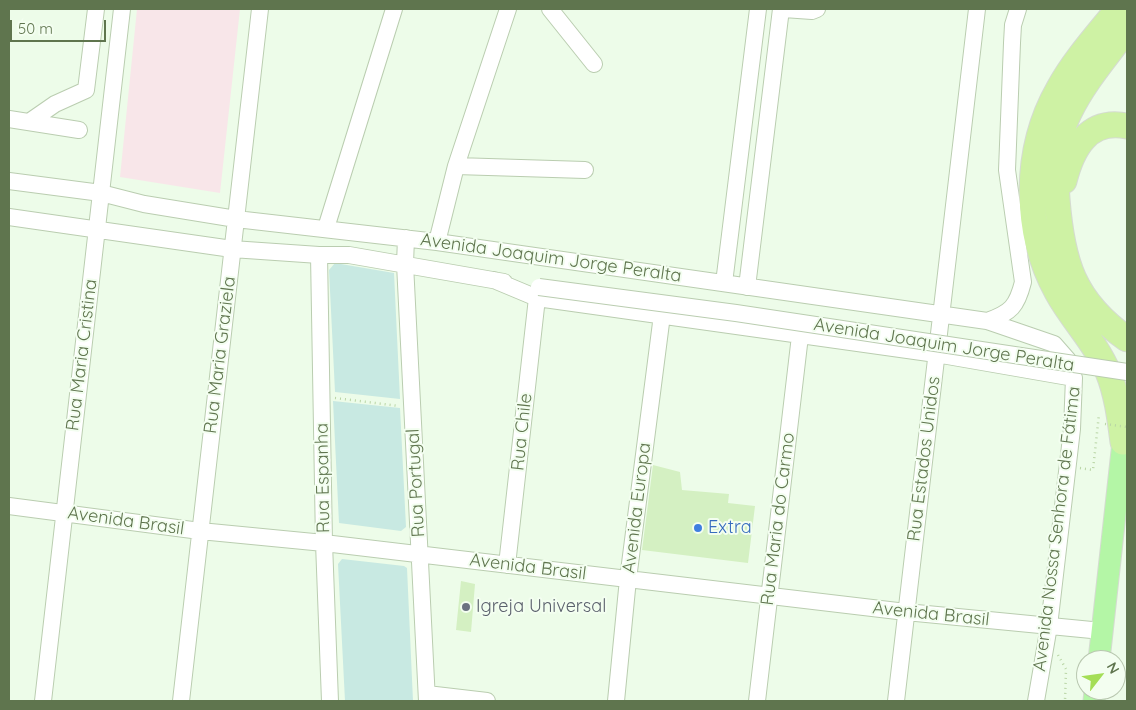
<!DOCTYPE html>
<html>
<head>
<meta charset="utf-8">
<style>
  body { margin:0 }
  #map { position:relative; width:1136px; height:710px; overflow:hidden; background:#edfce9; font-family:Quicksand,sans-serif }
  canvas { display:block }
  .frame { position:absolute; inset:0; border:10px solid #5f754e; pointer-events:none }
  .north { position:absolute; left:1076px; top:650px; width:50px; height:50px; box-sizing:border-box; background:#f3fef0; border:1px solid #b8c7af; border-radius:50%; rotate:60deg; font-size:14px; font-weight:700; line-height:20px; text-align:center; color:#5f754e }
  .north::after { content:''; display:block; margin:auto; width:18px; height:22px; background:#a4de56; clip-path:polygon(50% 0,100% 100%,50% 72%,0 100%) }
  .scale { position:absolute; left:10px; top:20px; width:96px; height:22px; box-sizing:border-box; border:2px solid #5f754e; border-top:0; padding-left:6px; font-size:15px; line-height:18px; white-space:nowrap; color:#5f754e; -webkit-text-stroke:4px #f3fef0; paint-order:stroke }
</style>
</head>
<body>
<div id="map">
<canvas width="1136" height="710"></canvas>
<div class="frame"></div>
<div class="north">N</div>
<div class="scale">50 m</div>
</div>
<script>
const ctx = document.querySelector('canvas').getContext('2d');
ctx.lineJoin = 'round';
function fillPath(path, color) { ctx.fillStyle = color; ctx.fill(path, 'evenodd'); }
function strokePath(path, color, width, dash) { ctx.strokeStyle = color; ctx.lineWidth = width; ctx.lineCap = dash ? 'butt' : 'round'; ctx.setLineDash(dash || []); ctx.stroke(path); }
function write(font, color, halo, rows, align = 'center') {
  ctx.font = font + ' Quicksand,sans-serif'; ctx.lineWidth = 4; ctx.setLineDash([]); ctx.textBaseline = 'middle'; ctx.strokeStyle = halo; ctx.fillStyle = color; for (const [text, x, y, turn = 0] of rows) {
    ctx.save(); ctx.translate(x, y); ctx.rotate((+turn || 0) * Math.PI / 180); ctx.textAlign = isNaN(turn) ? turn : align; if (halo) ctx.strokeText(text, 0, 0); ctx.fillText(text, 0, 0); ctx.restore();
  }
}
fillPath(new Path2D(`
  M137 9H240L220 193 120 177Z`), '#f8e6e9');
fillPath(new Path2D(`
  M335 263 394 273 400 399 335 392 329 270Z
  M333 401 400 408 406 527 401 531 339 523Z
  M342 559 404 566 407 568 413 701H345L338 564Z`), '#c8e9e2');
fillPath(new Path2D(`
  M653 465 680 472 682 490 729 494 728 503 755 506 748 563 642 550Z
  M461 581 475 584 471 632 456 630Z`), '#d4f0c2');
const minor = new Path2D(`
  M550 9 594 64
  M784 9 812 11 817 9
  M9 119 79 130
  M29 122 55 104 86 90 96 9
  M456 166 585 170
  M9 181 101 193 144 204 236 219 437 242 987 321C1011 313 1017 306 1023 282L1007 170 1012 43 1013 25 1018 9
  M9 217 232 249 319 255H349L504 282
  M326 228 394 9
  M406 238 405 264 427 701
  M437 242 456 166 508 9
  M319 255 324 543 330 701
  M494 280 537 298 936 354 1074 378
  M724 283 758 9
  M747 287 781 9
  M987 321 1054 344 1068 360 1074 378 1072 429 1049 626 1036 701
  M9 506 200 531 324 543 906 612 1102 631
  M507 565 537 298
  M427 694 487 701
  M43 701 122 9
  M181 701 260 9
  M616 701 628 579 662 315
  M757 701 800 336
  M896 701 977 9`);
const major = new Path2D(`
  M1099 660 1123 442
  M1094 701 1095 690`);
const highway = new Path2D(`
  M1118 9C1098 34 1075 59 1059 88 1024 149 1023 230 1057 292 1072 320 1096 343 1108 372 1117 394 1120 419 1123 442
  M1127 29C1107 56 1084 82 1069 113 1055 141 1055 169 1057 199 1062 262 1073 301 1127 339
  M1064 181C1072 149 1088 118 1127 126`);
strokePath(minor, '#bacdb0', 18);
strokePath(major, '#d5dbd1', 23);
strokePath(highway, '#d5dbd1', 27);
strokePath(new Path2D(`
  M335 398 399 406
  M1080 468 1093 470 1099 414
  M1058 655 1066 669 1065 701`), '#b9d5a5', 2.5, [1, 4]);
strokePath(minor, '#fff', 16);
strokePath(major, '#b4f6a6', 21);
strokePath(highway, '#cef2a4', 25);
const minorBridge = new Path2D(`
  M539 287 736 313 1127 372`);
strokePath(minorBridge, '#bacdb0', 18, []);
strokePath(new Path2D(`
  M1105 424 1127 427`), '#b9d5a5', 2.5, [1, 4]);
strokePath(minorBridge, '#fff', 16);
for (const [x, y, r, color] of [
  [698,528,5,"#3f7fe0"],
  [466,607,5,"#6b7280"]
]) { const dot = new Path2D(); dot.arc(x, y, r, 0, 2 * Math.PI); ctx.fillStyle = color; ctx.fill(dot); strokePath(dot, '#f3fef0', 2); }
write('18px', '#5f754e', '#f3fef0', [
  ["Avenida Joaquim Jorge Peralta",551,258,8],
  ["Avenida Joaquim Jorge Peralta",944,345,9],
  ["Rua Maria Cristina",82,355,-83],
  ["Rua Maria Graziela",220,355,-83],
  ["Rua Chile",522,432,-84],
  ["Rua Estados Unidos",924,459,-83],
  ["Rua Espanha",323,478,-91],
  ["Rua Portugal",416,483,-93],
  ["Avenida Europa",637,508,-83],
  ["Rua Maria do Carmo",778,519,-83],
  ["Avenida Brasil",126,521,8],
  ["Avenida Nossa Senhora de Fátima",1057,529,-83],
  ["Avenida Brasil",528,567,7],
  ["Avenida Brasil",931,614,6]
]);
write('18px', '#366cbe', '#f3fef0', [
  ["Extra",708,528]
], 'left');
write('18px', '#5b616d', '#f3fef0', [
  ["Igreja Universal",476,607]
], 'left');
</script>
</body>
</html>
